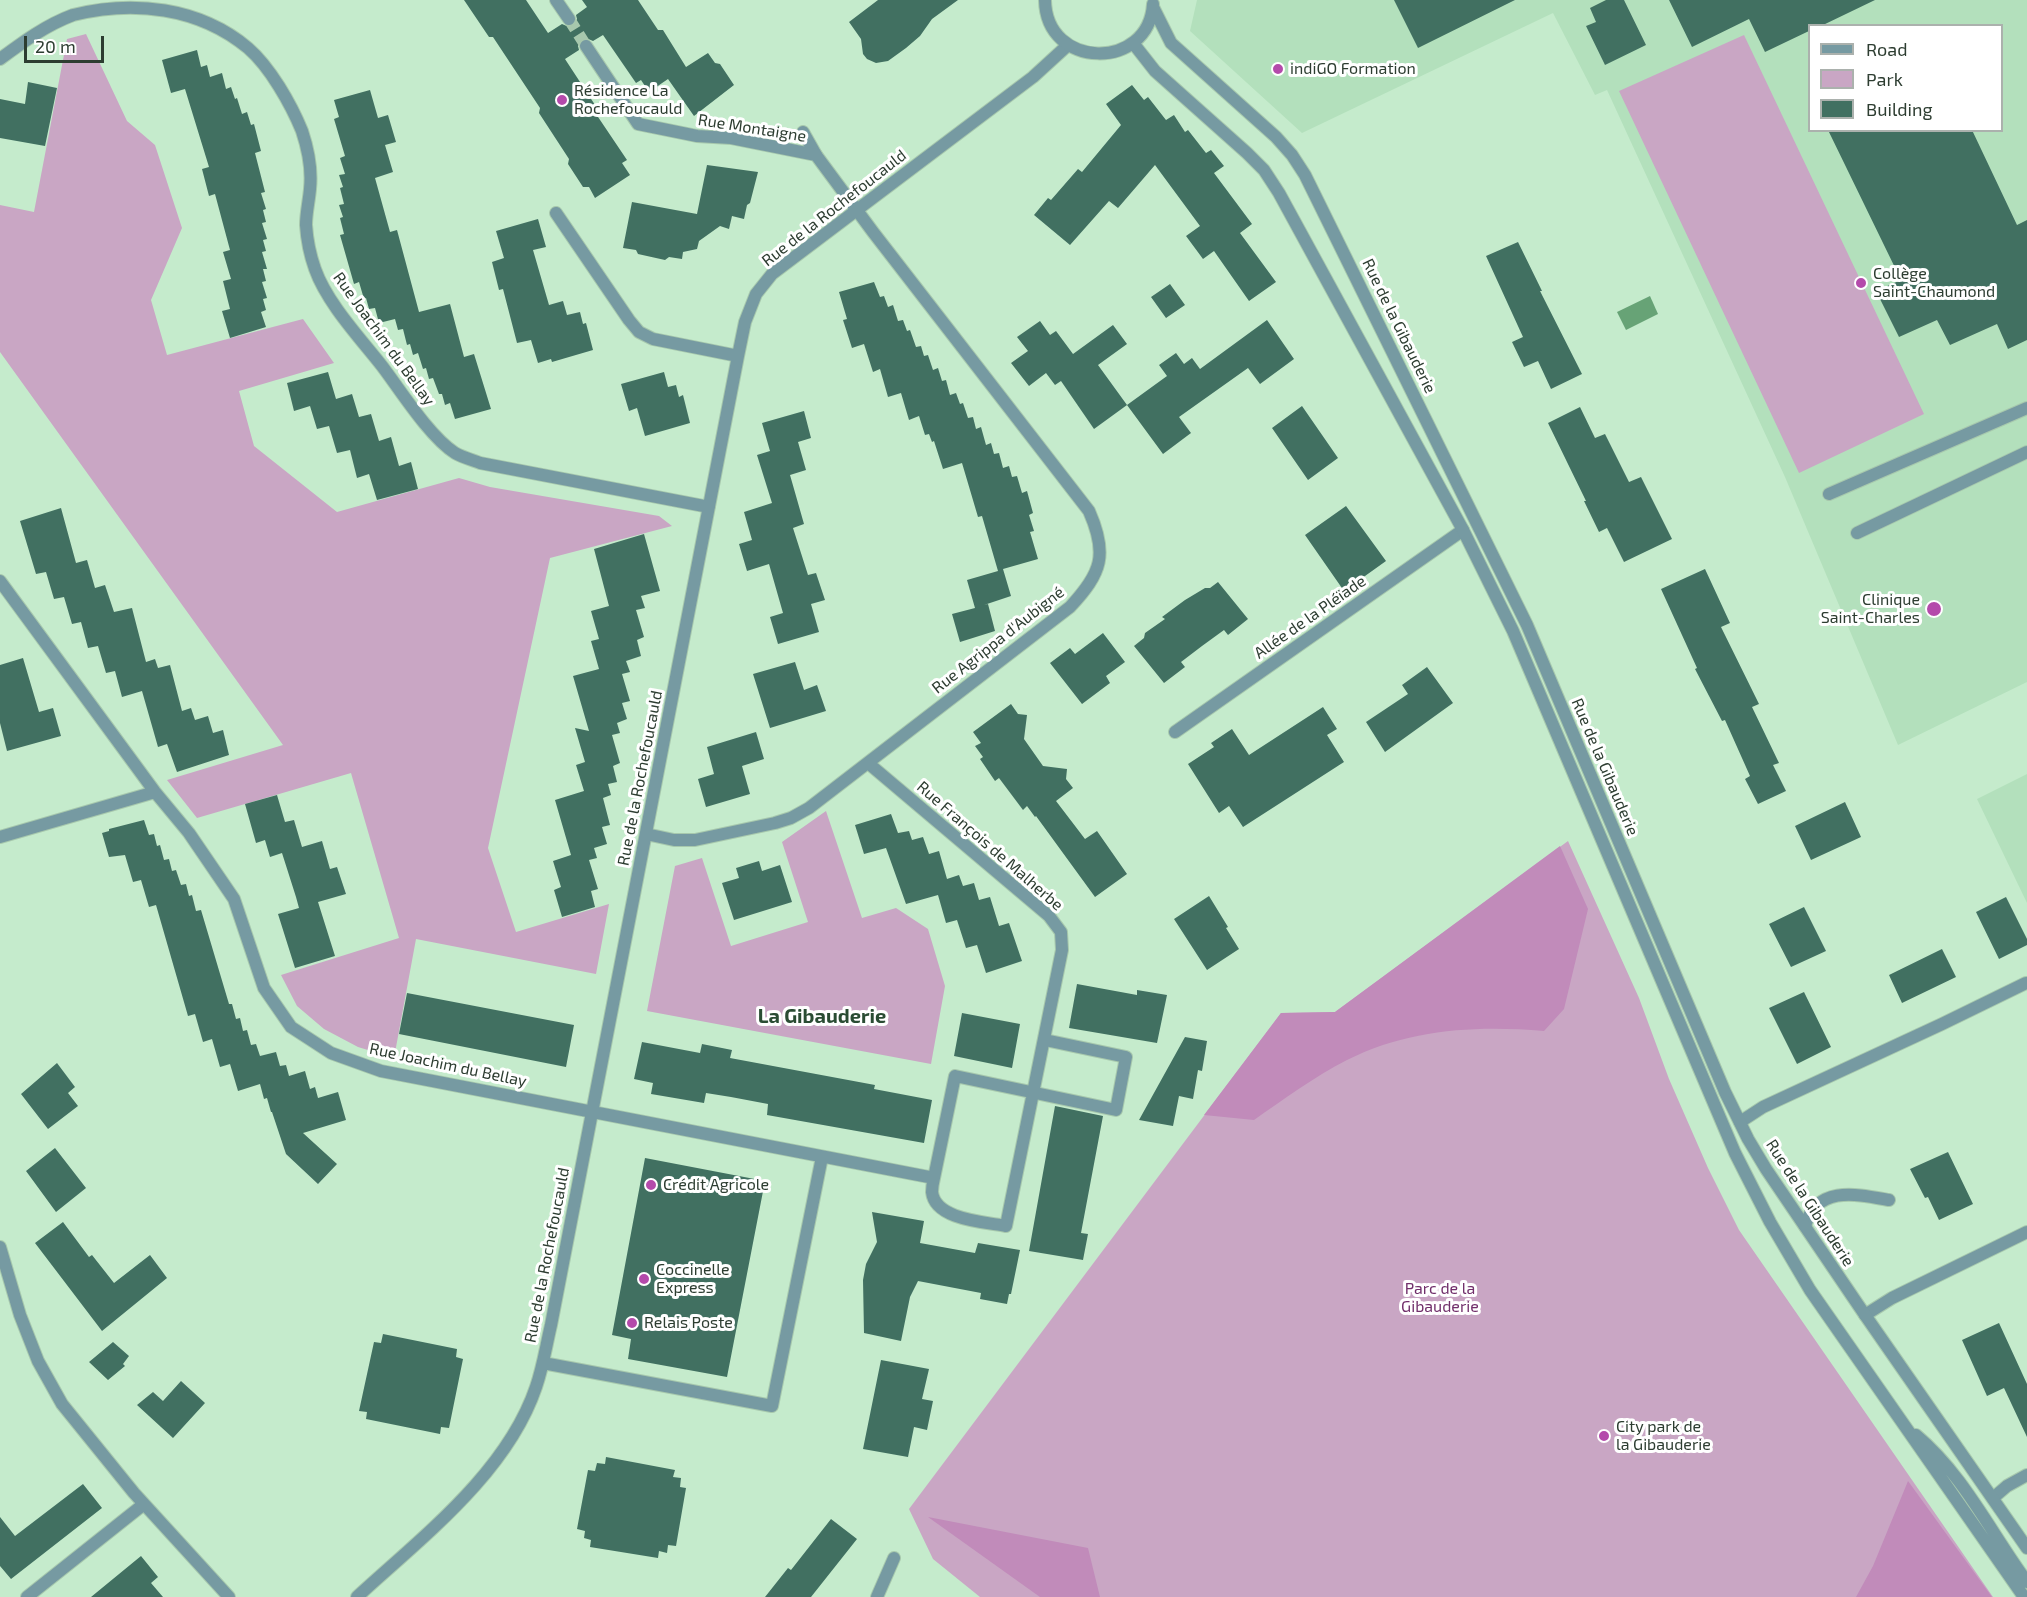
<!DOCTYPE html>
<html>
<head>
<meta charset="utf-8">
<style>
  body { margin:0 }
  #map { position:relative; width:2027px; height:1597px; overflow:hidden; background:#c5ebcc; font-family:"Exo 2",sans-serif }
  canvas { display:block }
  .legend { position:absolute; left:1808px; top:24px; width:195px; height:108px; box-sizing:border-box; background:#fff; border:2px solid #abb1ad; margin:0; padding:8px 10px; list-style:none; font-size:18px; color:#2d3d31 }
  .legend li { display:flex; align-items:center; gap:12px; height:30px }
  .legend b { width:30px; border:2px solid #abb1ad }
  .scale { position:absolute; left:24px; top:36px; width:80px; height:27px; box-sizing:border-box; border:3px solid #2d3d31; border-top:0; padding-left:8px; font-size:18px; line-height:21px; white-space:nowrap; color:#2d3d31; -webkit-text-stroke:4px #fff; paint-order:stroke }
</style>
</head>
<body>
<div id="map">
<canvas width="2027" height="1597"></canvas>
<ul class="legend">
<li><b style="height:8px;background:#769aa2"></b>Road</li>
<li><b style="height:16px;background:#c9a6c4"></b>Park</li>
<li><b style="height:16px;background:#417061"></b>Building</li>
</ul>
<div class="scale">20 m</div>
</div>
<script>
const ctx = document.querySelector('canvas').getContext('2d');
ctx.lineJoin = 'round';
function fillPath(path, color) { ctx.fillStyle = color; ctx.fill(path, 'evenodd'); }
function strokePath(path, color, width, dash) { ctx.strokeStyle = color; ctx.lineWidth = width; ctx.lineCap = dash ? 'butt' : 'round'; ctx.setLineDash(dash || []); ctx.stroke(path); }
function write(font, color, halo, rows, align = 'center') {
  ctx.font = font + ' "Exo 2",sans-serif'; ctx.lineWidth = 6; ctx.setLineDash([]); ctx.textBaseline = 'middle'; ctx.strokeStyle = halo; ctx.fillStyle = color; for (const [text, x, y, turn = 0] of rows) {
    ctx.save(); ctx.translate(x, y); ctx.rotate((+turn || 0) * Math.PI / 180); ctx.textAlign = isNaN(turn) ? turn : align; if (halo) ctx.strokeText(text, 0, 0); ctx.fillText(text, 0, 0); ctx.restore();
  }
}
fillPath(new Path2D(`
  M1197 0H2027V682L1898 745 1785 477 1607 90 1595 95 1553 13 1302 133 1190 31ZM1810 26H2002V130H1810Z
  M2027 774V903L1977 799Z`), '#b3e0bc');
fillPath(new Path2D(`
  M86 34 127 121 155 145 182 228 151 300 167 355 303 319 334 363 239 391 254 446 337 512 459 478 490 487 659 516 672 526 550 558 488 848 516 932 609 904 596 974 416 939 394 1058 358 1047 324 1029 297 1006 281 975 399 938 351 773 197 818 167 780 283 745 0 352V205L34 212 67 39Z
  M1744 35 1924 414 1799 473 1619 91Z
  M826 811 862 918 896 908 928 929 945 986 931 1064 647 1011 675 866 702 858 731 946 808 922 782 842Z
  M1568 841 1639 998 1669 1079 1708 1168 1739 1230 1993 1597H980L933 1559 909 1509 1281 1013 1335 1012Z`), '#c9a6c4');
fillPath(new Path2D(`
  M1560 846 1588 909 1564 1009 1544 1031C1477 1025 1408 1029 1347 1060 1314 1077 1284 1099 1254 1120L1204 1115 1281 1013 1335 1012Z
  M1908 1481 1992 1597H1856L1873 1566Z
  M928 1517 1088 1548 1100 1597H1040Z`), '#c18bba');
fillPath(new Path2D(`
  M1650 296 1658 314 1626 330 1617 312Z`), '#67a376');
fillPath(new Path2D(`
  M464 0H526L548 33 562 24 569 27 574 25 577 19 576 15 587 7 582 0H638L658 30H663L686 67 708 53 715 63 720 64 734 85 694 116 668 79 649 92 641 80 636 83 603 35 593 41 586 38 581 40 578 46 579 50 565 59 597 108 594 111 627 160 622 163 630 175 595 198 589 187H583L568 164 569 159 539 113 540 108 493 37H489Z
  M878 0H958L932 19 920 36 906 48 888 61 876 63 867 59 863 54 861 39 849 22Z
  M1394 0H1515L1418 48Z
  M1606 0H1624L1646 45 1605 65 1586 26 1596 22 1590 8Z
  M1669 0H1875L1821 26H1809V31L1765 52 1749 19 1692 47Z
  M197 50 201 67 207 65 210 77 222 73 226 89 231 87 235 99 237 98 242 114 247 112 251 125 254 124 261 151 255 153 265 192 261 193 266 209 263 210 266 222 262 223 267 239 263 240 266 251 262 252 267 269H263L266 281 262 282 267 298 263 299 266 310 261 312 266 327 230 338 222 311 230 309 223 281 231 279 223 252 230 250 215 194 209 196 202 169 209 167 185 89 171 93 162 60Z
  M28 82 57 88 45 146 0 138V99L25 104Z
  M1132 85 1144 100 1148 97 1166 120 1174 115 1185 132 1188 130 1206 153 1211 150 1224 166 1214 173 1252 224 1240 233 1276 282 1249 301 1214 251 1203 259 1186 236 1200 226 1155 165 1118 208 1109 201 1070 245 1034 215 1048 198 1051 200 1078 169 1082 172 1121 125 1106 104Z
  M370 90 378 118 388 115 396 142 385 145 393 172 375 178 390 232 397 230 419 312 450 304 464 357 474 354 491 409 455 419 450 403 445 405 442 394H439L433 378 429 379 426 368 423 369 418 353 413 355 410 344 407 345 403 329 398 330 395 319 379 323 375 308 369 309 366 298 364 299 359 282 354 284 340 235 344 234 340 218 343 217 339 205 344 204 340 188 343 187 339 175 345 174 340 158 345 156 334 119 339 117 334 100Z
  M1828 130H1972L2017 225 2027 220V340L2008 349 1997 324 1950 345 1937 320 1899 337 1876 291 1901 280Z
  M707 165 758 172 750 203 747 205 744 219 732 216 729 229 720 226 699 241 697 249 683 252 682 259 669 257 665 260 638 254 636 250 623 248 632 202 697 214Z
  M538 219 546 247 533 250 549 305 563 301 567 315 580 312 583 324 586 323 593 350 552 362 551 359 538 363 531 340 517 343 503 289 499 290 492 262 504 258 496 231Z
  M1518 242 1542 291H1540L1582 374 1551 389 1538 361 1524 367 1512 342 1523 337 1486 256Z
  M874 282 880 297 884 296 888 307 893 305 898 321 903 320 907 331 910 330 916 347 921 346 924 356 928 355 933 370 938 368 942 381 946 380 950 395 956 393 960 404 963 403 968 418 973 417 976 429 981 427 986 445 991 443 994 454 999 453 1003 468 1009 466 1012 477 1017 476 1022 493 1027 491 1033 513 1029 515 1034 531 1030 532 1038 559 1003 569 1011 596 984 605 988 604 995 631 960 642 952 614 975 608 967 580 998 571 982 516 978 517 962 463 943 469 934 441 932 442 929 434 925 435 919 416 909 420 901 393 888 397 880 369 873 372 864 344 852 348 843 320 847 319 839 292Z
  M1170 284 1185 305 1166 318 1151 297Z
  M1267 320 1294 359 1260 384 1248 368 1179 417 1191 433 1163 454 1127 405 1167 376 1159 365 1176 353 1184 364 1192 358 1200 369Z
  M1040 321 1050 335 1056 331 1073 354 1113 325 1127 344 1098 365 1127 405 1094 429 1061 381 1055 385 1046 373 1029 386 1011 363 1028 351 1017 337Z
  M328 372 336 399 352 394 359 417 371 414 379 441 391 437 399 466 411 462 418 489 377 500 369 474 357 478 350 450 337 453 329 426 317 429 310 406 294 411 287 383Z
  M664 372 668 387 676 385 679 397 683 395 690 423 645 436 637 408 629 411 621 384Z
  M1302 406 1338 458 1308 480 1272 428Z
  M1580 407 1595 438 1605 434 1629 482 1641 477 1672 539 1624 562 1607 528 1599 532 1584 501H1586L1548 423Z
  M804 411 811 438 798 442 806 470 790 475 804 524 793 528 808 575 816 573 825 600 811 604 819 632 778 644 770 617 783 613 769 564 747 571 739 544 752 540 744 512 772 503 757 455 770 451 762 423Z
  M1346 506 1386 561 1344 591 1305 535Z
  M61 508 76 563 87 560 95 588 105 585 114 612 132 608 146 662 155 659 158 668 170 665 182 711 191 708 195 720 208 716 213 733 223 730 229 755 177 772 167 744 158 747 142 691 122 697 115 671 106 673 98 646 88 648 81 622 72 624 64 597 54 599 46 572 36 574 20 521Z
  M644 534 660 591 641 596 645 608 636 610 644 637 637 640 641 656 626 661 630 672 622 674 630 701 622 703 627 719 617 723 620 733 612 735 620 763 613 766 617 782 608 784 611 795 603 798 610 825 602 827 607 844 594 848 597 858 589 860 598 889 591 891 595 907 562 917 554 890 561 887 553 861 571 855 555 800 584 791 576 765 585 762 575 728 589 731 573 676 599 669 591 641 599 639 591 611 609 606 594 549Z
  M1705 569 1730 623 1721 627 1759 704 1752 707 1779 763 1773 765 1786 791 1758 804 1745 779 1750 776 1725 720 1722 721 1695 669 1697 668 1661 589Z
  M1218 582 1248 619 1228 635 1224 630 1202 646 1181 662 1185 667 1164 683 1134 646 1144 638 1145 633 1165 619 1162 617 1185 600 1205 588H1210Z
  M1103 633 1125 662 1106 676 1110 683 1082 704 1050 663 1070 648 1075 654Z
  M23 658 39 712 53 708 61 736 7 751 0 723V665Z
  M795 662 804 690 817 685 826 711 770 728 753 674Z
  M1427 667 1453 703 1385 752 1366 722 1408 694 1402 685Z
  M1011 704 1018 714 1027 715 1024 739 1043 766 1067 769 1066 779 1073 788 1056 801 1085 839 1097 831 1127 874 1095 897 1036 816 1035 817 1027 806 1023 810 999 778 995 781 980 759 983 757 975 746 981 743 973 732Z
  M1323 707 1337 729 1327 735 1344 762 1243 827 1229 806 1219 813 1188 764 1214 747 1211 743 1232 729 1249 755Z
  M756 732 764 759 742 766 750 794 706 807 698 779 714 774 707 747Z
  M277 795 285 822 294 820 302 847 322 841 330 869 337 867 346 894 318 902 335 956 295 968 278 914 299 908 296 897 282 853 270 857 265 840 256 843 245 804Z
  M1845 802 1861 837 1811 860 1795 826Z
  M891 814 898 833 909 831 912 840 923 837 929 854 939 851 947 879 959 875 963 886 974 883 979 900 990 897 999 926 1009 923 1022 961 986 973 977 945 966 948 957 920 946 923 938 895 906 904 886 848 864 854 855 825Z
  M144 820 149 835 154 834 157 846 160 845 164 860 169 859 172 871 176 870 181 885 186 884 189 896 192 895 196 911 201 910 229 1004H232L236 1019 240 1018 243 1031 247 1030 251 1045 256 1044 260 1056 276 1052 280 1066 286 1065 289 1076 305 1071 310 1089 315 1087 318 1098 338 1092 346 1120 303 1133 337 1164 318 1184 286 1154 272 1112H271L267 1098 264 1099 260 1084 238 1091 230 1064 220 1067 212 1039 203 1042 195 1014 188 1016 156 905 149 907 141 880 133 882 125 855 109 857 102 833 109 831V829Z
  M759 861 762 871 780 865 792 902 734 920 722 883 739 878 736 868Z
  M1209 896 1228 927 1226 928 1239 949 1207 970 1174 919Z
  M2006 897 2027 939V945L1999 959 1976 912Z
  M1804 907 1826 951 1791 967 1769 924Z
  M1942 949 1956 977 1902 1003 1889 975Z
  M1077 984 1137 995V990L1167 995 1157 1043 1069 1028Z
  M1804 992 1831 1047 1797 1064 1769 1008Z
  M407 993 574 1025 566 1067 399 1034Z
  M962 1013 1020 1024 1012 1068 954 1056Z
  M1185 1037 1207 1041 1202 1071 1198 1070 1193 1099 1179 1096 1173 1126 1139 1120Z
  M642 1042 700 1053 702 1044 732 1050 730 1058 875 1085 874 1089 932 1100 924 1143 767 1115 768 1104 731 1097 706 1093 704 1103 651 1094 653 1083 634 1079Z
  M57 1063 75 1087 68 1093 78 1106 48 1129 21 1094Z
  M1055 1106 1103 1116 1081 1233 1088 1234 1083 1260 1029 1251Z
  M55 1148 86 1188 56 1212 26 1171Z
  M1948 1152 1973 1204 1939 1220 1928 1197 1925 1198 1910 1169Z
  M645 1158 765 1181 727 1377 628 1359 631 1339 612 1335Z
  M872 1212 924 1221 920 1243 975 1253 978 1243 1020 1250 1011 1294H1009L1007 1304 980 1299 981 1293 918 1281 910 1297 901 1341 864 1333 863 1280 866 1264 877 1242Z
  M63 1222 89 1257 92 1255 114 1283 150 1255 167 1278 102 1331 35 1243Z
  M1999 1323 2027 1384V1437L2004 1388 1987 1396 1962 1340Z
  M383 1334 457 1349 456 1357 463 1359 449 1428 441 1427 440 1434 366 1419 367 1412 359 1411 374 1342 381 1343Z
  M113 1342 129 1356 123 1364 125 1366 108 1380 89 1362Z
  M881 1360 929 1369 922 1399 933 1401 927 1430 914 1427 908 1457 863 1449Z
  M181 1381 205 1403 173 1438 137 1405 153 1392 163 1401Z
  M606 1457 675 1470 673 1477 681 1478 680 1487 686 1488 676 1546 668 1545 667 1553 659 1551 658 1558 590 1547 591 1540 584 1538 585 1531 577 1529 588 1470 595 1471 597 1463 605 1464Z
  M83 1484 102 1508 11 1579 0 1566V1517L15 1536Z
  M831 1519 857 1539 811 1597H765L788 1568 791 1570Z
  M141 1556 158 1577 151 1583 163 1597H91Z`), '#417061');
strokePath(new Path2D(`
  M569 19 586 46`), '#a7c8ad', 12, [12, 6]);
const service = new Path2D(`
  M803 132 816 155
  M1829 494 2027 408
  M1857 533 2027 452
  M1740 1122 1763 1107 1942 1024 2026 983
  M1805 1226C1817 1185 1856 1194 1889 1200
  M1865 1315 1892 1298 2027 1232
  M1993 1498 2007 1486 2027 1475`);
const minor = new Path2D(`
  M556 0 569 19
  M586 46 638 124 697 136 731 138 816 155 873 232 1089 511C1108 554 1102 573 1070 607L809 808 791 818 775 823 695 840H674L646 834
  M0 59C23 42 46 25 73 15 133 0 199 7 248 48 270 67 291 104 302 131 308 149 312 170 310 189 309 201 306 213 306 225 307 240 310 255 315 269 327 303 360 338 382 366 401 391 429 436 455 453 462 457 472 460 480 463L709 507
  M556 213 629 320 639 332 653 339 738 356
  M0 581 155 792 189 833 234 899 264 988 291 1027 331 1053 381 1071 934 1178
  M1175 732 1463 530
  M868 763 1049 916 1061 932 1062 950 1006 1226C985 1222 935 1220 932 1192 932 1188 933 1182 934 1178L955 1076 1116 1110 1126 1057 1045 1040
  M0 837 155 792
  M0 1247 20 1315 38 1361 62 1404 134 1493 229 1597
  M543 1363 772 1406 822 1157
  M27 1597 144 1504
  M357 1597C421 1538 507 1473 536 1387 543 1367 546 1346 551 1325L738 356 745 322 756 294 772 274 1033 77 1068 45
  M877 1597 894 1558`);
const tertiary = new Path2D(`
  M1045 0C1046 70 1149 71 1153 4
  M1153 7 1171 43 1276 137 1292 155 1305 175 1527 625 1725 1092 1748 1139 1766 1169 1865 1315 2027 1548
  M1133 43 1155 71 1247 153 1264 170 1279 193 1463 530 1513 631 1735 1153 1770 1222 1810 1290 2024 1597
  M1916 1435C1963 1474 1991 1533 2027 1582`);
strokePath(service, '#a7c8ad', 14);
strokePath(minor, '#a7c8ad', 14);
strokePath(tertiary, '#a7c8ad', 14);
strokePath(service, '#769aa2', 12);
strokePath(minor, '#769aa2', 12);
strokePath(tertiary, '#769aa2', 12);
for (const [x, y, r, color] of [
  [1278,69,6,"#b44aab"],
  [562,100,6,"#b44aab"],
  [1861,283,6,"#b44aab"],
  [1934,609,8,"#b44aab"],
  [651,1185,6,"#b44aab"],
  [644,1279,6,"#b44aab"],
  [632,1323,6,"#b44aab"],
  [1604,1436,6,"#b44aab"]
]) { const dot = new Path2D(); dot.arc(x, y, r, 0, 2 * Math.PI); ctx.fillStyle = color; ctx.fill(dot); strokePath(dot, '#fff', 2); }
write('16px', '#2d3d31', '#fff', [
  ["indiGO Formation",1290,69],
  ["Résidence La",574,91],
  ["Rochefoucauld",574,109],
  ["Collège",1873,274],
  ["Saint-Chaumond",1873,292],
  ["Clinique",1920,600,"right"],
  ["Saint-Charles",1920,618,"right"],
  ["Crédit Agricole",663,1185],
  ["Coccinelle",656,1270],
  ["Express",656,1288],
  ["Relais Poste",644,1323],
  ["City park de",1616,1427],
  ["la Gibauderie",1616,1445]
], 'left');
write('16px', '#2d3d31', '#fff', [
  ["Rue Montaigne",752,128,9],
  ["Rue de la Rochefoucauld",834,208,-38],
  ["Rue de la Gibauderie",1399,326,64],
  ["Rue Joachim du Bellay",384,339,54],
  ["Allée de la Pléïade",1310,617,-35],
  ["Rue Agrippa d'Aubigné",998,640,-38],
  ["Rue de la Gibauderie",1605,767,67],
  ["Rue de la Rochefoucauld",640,778,-79],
  ["Rue François de Malherbe",990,846,41],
  ["Rue Joachim du Bellay",448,1065,12],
  ["Rue de la Gibauderie",1810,1203,57],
  ["Rue de la Rochefoucauld",547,1255,-79]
]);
write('16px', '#712f6b', '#fff', [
  ["Parc de la",1440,1289],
  ["Gibauderie",1440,1307]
]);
write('bold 20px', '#2a4c33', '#fff', [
  ["La Gibauderie",822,1016]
]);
</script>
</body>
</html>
